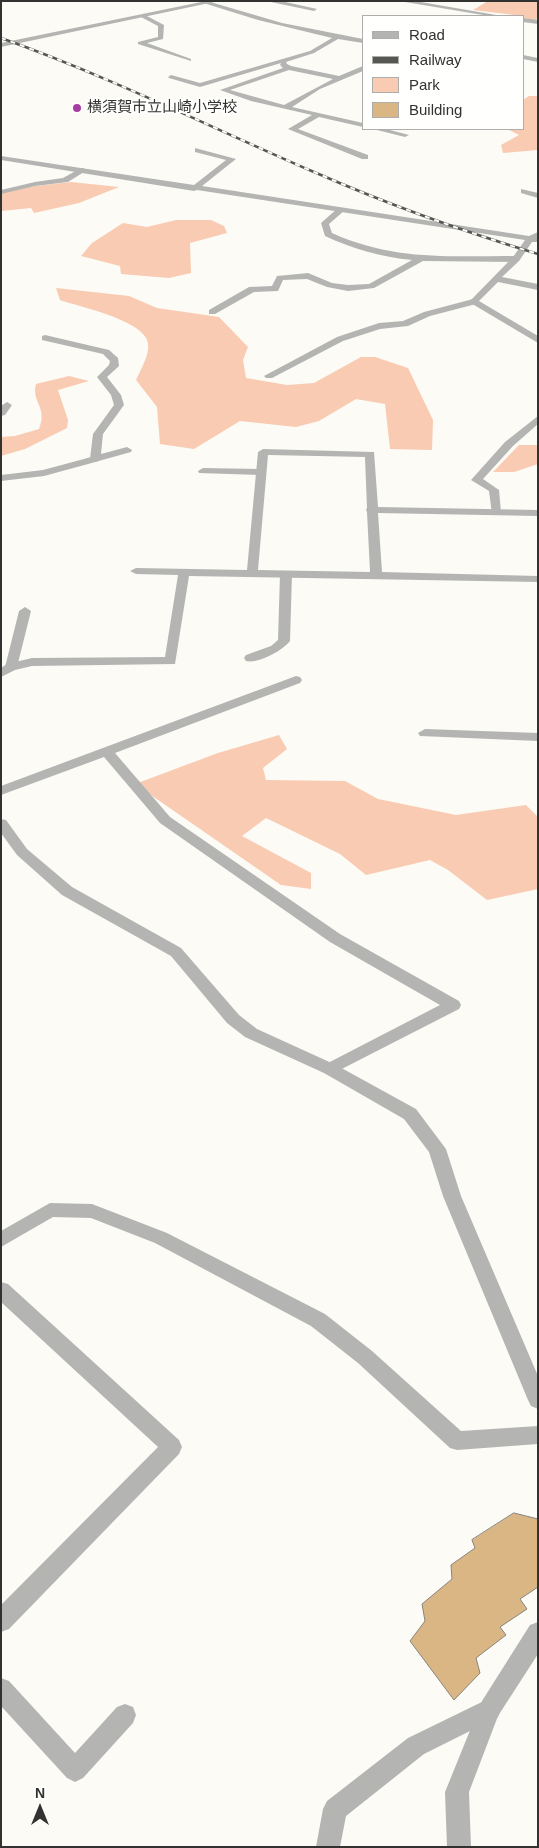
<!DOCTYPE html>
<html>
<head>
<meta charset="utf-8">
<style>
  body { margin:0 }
  #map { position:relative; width:539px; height:1848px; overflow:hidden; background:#fcfbf5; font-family:Helvetica,sans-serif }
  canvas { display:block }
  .frame { position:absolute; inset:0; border:2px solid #323230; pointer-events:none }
  .legend { position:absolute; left:362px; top:15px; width:162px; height:115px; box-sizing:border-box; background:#fffffe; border:1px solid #adadac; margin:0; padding:6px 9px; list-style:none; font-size:15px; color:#323230 }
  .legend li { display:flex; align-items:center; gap:10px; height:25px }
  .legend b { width:25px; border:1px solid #adadac }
  .north { position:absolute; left:15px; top:1783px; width:50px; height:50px; -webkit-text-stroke:4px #fffffe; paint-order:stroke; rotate:0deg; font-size:14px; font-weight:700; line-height:20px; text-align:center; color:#323230 }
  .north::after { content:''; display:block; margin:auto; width:18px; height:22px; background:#323230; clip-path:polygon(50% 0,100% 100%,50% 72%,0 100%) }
</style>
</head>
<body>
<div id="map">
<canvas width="539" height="1848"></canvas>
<div class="frame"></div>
<ul class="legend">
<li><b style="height:6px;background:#b4b5b3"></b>Road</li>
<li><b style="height:6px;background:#565653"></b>Railway</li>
<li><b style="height:14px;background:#f9cbb2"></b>Park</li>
<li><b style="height:14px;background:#d9b683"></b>Building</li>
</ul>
<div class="north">N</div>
</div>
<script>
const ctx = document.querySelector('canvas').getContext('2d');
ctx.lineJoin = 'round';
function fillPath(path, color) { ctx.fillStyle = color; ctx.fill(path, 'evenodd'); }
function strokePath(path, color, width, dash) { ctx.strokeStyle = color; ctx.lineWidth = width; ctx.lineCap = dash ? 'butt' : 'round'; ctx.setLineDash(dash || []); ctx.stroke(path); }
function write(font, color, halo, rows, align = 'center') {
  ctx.font = font + ' Helvetica,"Noto Sans JP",sans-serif'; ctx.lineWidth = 4; ctx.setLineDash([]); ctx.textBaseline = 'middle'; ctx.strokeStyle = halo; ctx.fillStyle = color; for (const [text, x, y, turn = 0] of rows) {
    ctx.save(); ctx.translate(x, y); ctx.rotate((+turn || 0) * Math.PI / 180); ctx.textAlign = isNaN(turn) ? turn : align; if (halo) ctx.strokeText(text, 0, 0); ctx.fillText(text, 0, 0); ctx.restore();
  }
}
fillPath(new Path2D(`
  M488 1H538V18L535 20 523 18V16L473 10Z
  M529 96H538V150L503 153 501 145 519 135 507 129H523V100Z
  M71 182 119 187 79 203 34 213 31 208 1 211V190Z
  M176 220H211L224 226 227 233 190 243 191 273 169 278 121 274 120 266 81 256 92 243 123 223 147 227Z
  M56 288 129 296 157 308 219 317 248 347 243 360 246 378 287 385 314 383 361 357H375L408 368 433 420 432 450 390 449 385 404 356 399 319 421 296 427 240 421 194 449 160 444 157 407 136 380C141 369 150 354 148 343 144 320 80 307 60 300Z
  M69 376 89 381 58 390 68 420 67 428 25 449 1 456V437L15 436 39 429C48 407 31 402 36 384Z
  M519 445H538V464L514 472H493Z
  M279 735 287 749 263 768 266 780 345 781 378 799 456 815 526 805 538 817V889L487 900 448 870 430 860 366 875 340 854 266 818 242 836 311 873V889L281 885 135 784 218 753Z`), '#f9cbb2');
const building = new Path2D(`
  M514 1513 538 1519V1587L520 1599 527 1609 500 1627 506 1635 476 1658 480 1673 454 1700 410 1641 425 1621 422 1604 452 1579 451 1565 475 1548 472 1540Z`);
fillPath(building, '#d9b683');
strokePath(building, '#87837e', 1);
fillPath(new Path2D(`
  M266 1H281L317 9 314 11Z
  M143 14 164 25 163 39 147 43 191 59V61L138 44V42L158 37V26L141 17Z
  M81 168H84V172L68 182 35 186 1 194V190L35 182 63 178Z
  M521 189 538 193V198L521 193Z
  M338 208 345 210 329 224 332 233C394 261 450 256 516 256L520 259 516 262 423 261 374 288 348 291 327 287 307 279 283 280 278 291 254 292 215 314H209V310L249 287 272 286 277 276 308 273 332 283 348 285 369 284 412 260C381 257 353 249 325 236L321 223Z
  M473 299 476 300V304L430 316 408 326 380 329 343 341 272 378H266L264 376 337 337 379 323 403 321 424 312Z
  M45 335 109 350 118 358 119 366 107 377 121 395 124 405 103 434 101 454 127 447 132 450 131 452 95 462 90 459 93 434 114 405 111 395 97 377 109 365 110 361 103 354 42 340V336Z
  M538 416V424L513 446 483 479 499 490 501 512 496 515 492 514 489 491 471 480 505 442Z
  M203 468 260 469 265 472 260 475 199 473 198 471Z
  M286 571 292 574 290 641C282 651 258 664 246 661L244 658 246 655 271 646 278 640 280 574Z
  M25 607 31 611 17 667 11 671 7 670 5 667 19 611Z
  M296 676 300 677 302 680 300 683 115 753 170 817 340 934 459 1001 461 1005 459 1009 330 1075 324 1073 322 1069 324 1065 440 1005 330 942 160 823 104 757 1 795V786Z
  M1 1678 9 1681 75 1753 117 1707 125 1704 133 1707 136 1715 133 1723 83 1778 75 1782 67 1778 1 1706Z
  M490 1698 498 1701 501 1709 498 1717 424 1754 346 1816 340 1847H316L323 1809 327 1801 408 1738Z`), '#b4b5b3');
fillPath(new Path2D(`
  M197 1H207L282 23 363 39V43L338 39 314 53 286 62 287 64 291 66 339 76 363 66V71L320 89 292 107 363 123V127L319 117 298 129 368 155V159H362L288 129 312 115 251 101 220 90 283 68 280 65 281 63 200 87 169 78 168 77 171 75 200 83 310 51 332 38 258 20ZM289 70 333 79 284 105 230 90Z
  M399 1H415L502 16H489Z
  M523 18 538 20V24L523 22Z
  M523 55 538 58V62L523 59Z
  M373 129H386L409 135 405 137Z
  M195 148 236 159 202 186 529 236 538 232V242H532L519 261 502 277 538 284V290L498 282 479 301 538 336V343L469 302 513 257 525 240 197 190 194 191 1 160V156L194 185 226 160 195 152Z
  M7 402 12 405 5 415 1 416V406Z
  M263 449 374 452 378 507 538 510V516L378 513 382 572 538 576V582L189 576 175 664 32 666 15 670 1 677V668L7 664 32 658 165 657 178 575 136 574 130 571 136 568 247 570 258 452ZM268 455 365 457 367 508 366 510 367 512 370 572 258 570Z
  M95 456 99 457 100 459 99 461 44 476 1 481V475L43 470Z
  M425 729 538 733V741L420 736 418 733Z
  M1 819 6 820 27 849 72 887 181 948 239 1015 257 1029 336 1065 416 1109 446 1149 461 1196 538 1376V1409L531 1406 528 1400 443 1196 429 1152 404 1119 324 1073 245 1037 227 1023 171 956 62 895 17 855 1 833Z
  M50 1203 92 1204 167 1233 325 1314 372 1351 461 1431 538 1426V1444L457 1450 450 1448 358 1363 311 1326 155 1243 91 1218 53 1217 1 1247V1231Z
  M1 1282 8 1284 179 1440 182 1447 179 1454 9 1629 1 1632V1605L158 1447 1 1302Z`), '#b4b5b3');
fillPath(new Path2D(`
  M206 1H219L1 47V43Z
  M538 1622V1654L498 1716 469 1792 471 1847H447L445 1792 482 1701 530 1625Z`), '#b4b5b3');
const rail = new Path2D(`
  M1 38C108 76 210 127 314 172 387 204 462 231 538 254`);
strokePath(rail, '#565653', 2.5);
strokePath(rail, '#fffffe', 2, [5]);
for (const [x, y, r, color] of [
  [77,108,5,"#a53da0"]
]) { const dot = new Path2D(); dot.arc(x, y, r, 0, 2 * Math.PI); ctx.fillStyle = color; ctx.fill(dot); strokePath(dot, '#fffffe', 2); }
write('15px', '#323230', '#fffffe', [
  ["横須賀市立山崎小学校",87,108]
], 'left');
</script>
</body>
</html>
